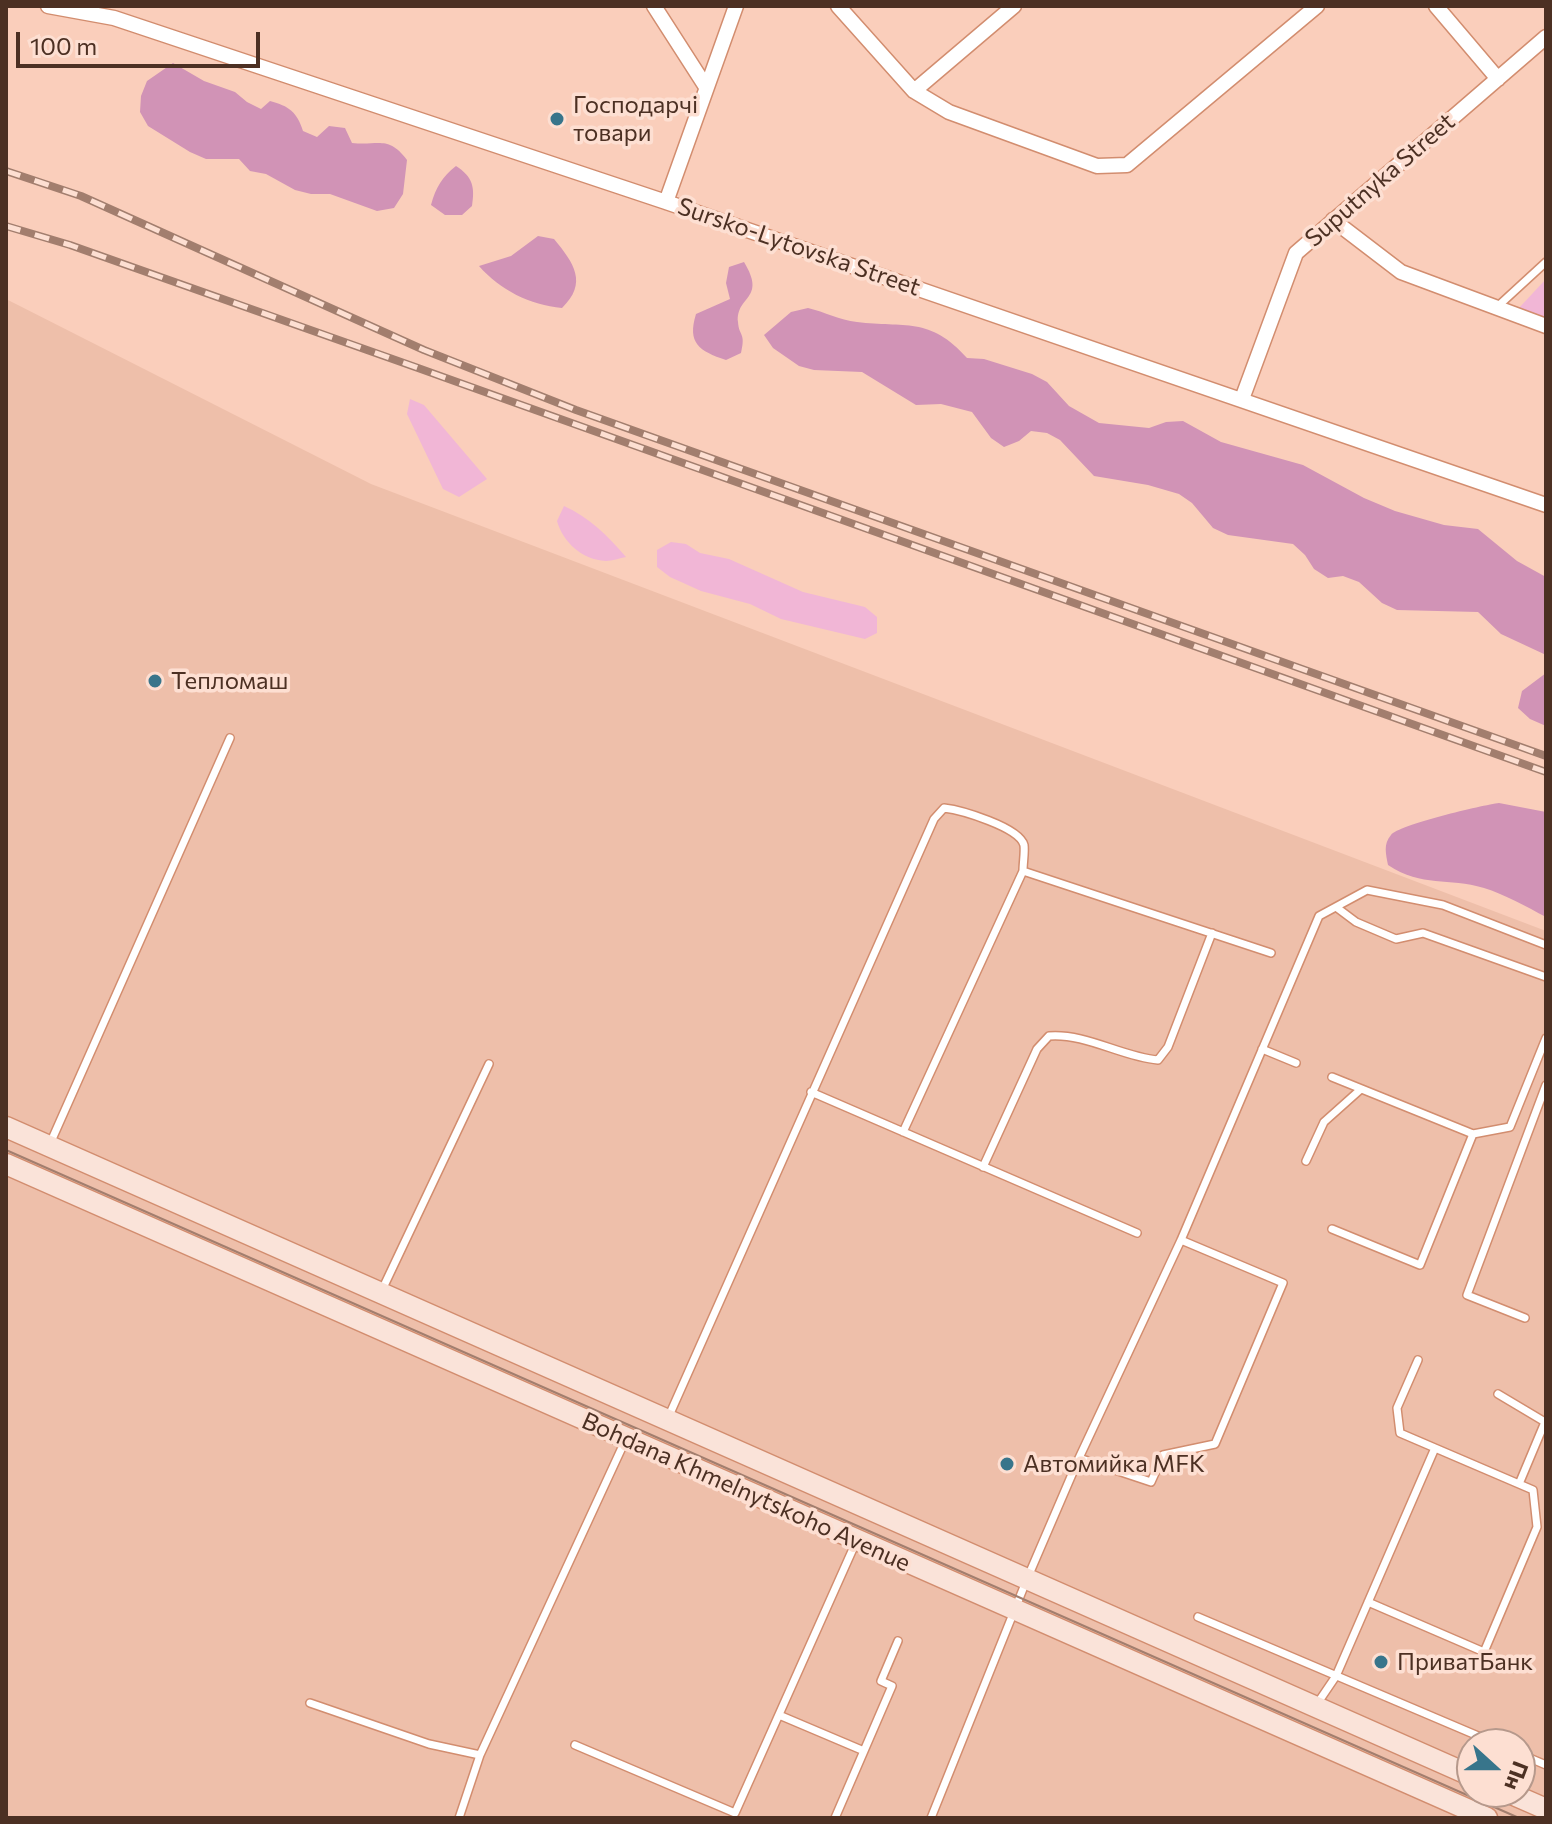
<!DOCTYPE html>
<html>
<head>
<meta charset="utf-8">
<style>
  body { margin:0 }
  #map { position:relative; width:1552px; height:1824px; overflow:hidden; background:#facebb; font-family:Commissioner,sans-serif }
  canvas { display:block }
  .frame { position:absolute; inset:0; border:8px solid #4c3023; pointer-events:none }
  .north { position:absolute; left:1456px; top:1728px; width:80px; height:80px; box-sizing:border-box; background:#fddfd2; border:2px solid #b6998c; border-radius:50%; rotate:111deg; font-size:22px; font-weight:700; line-height:32px; text-align:center; color:#4c3023 }
  .north::after { content:''; display:block; margin:auto; width:28px; height:36px; background:#38758b; clip-path:polygon(50% 0,100% 100%,50% 72%,0 100%) }
  .scale { position:absolute; left:16px; top:32px; width:244px; height:36px; box-sizing:border-box; border:4px solid #4c3023; border-top:0; padding-left:10px; font-size:24px; line-height:28px; white-space:nowrap; color:#4c3023; -webkit-text-stroke:6px #fddfd2; paint-order:stroke }
</style>
</head>
<body>
<div id="map">
<canvas width="1552" height="1824"></canvas>
<div class="frame"></div>
<div class="north">Пн</div>
<div class="scale">100 m</div>
</div>
<script>
const ctx = document.querySelector('canvas').getContext('2d');
ctx.lineJoin = 'round';
function fillPath(path, color) { ctx.fillStyle = color; ctx.fill(path, 'evenodd'); }
function strokePath(path, color, width, dash) { ctx.strokeStyle = color; ctx.lineWidth = width; ctx.lineCap = dash ? 'butt' : 'round'; ctx.setLineDash(dash || []); ctx.stroke(path); }
function write(font, color, halo, rows, align = 'center') {
  ctx.font = font + ' Commissioner,sans-serif'; ctx.lineWidth = 7; ctx.setLineDash([]); ctx.textBaseline = 'middle'; ctx.strokeStyle = halo; ctx.fillStyle = color; for (const [text, x, y, turn = 0] of rows) {
    ctx.save(); ctx.translate(x, y); ctx.rotate((+turn || 0) * Math.PI / 180); ctx.textAlign = isNaN(turn) ? turn : align; if (halo) ctx.strokeText(text, 0, 0); ctx.fillText(text, 0, 0); ctx.restore();
  }
}
fillPath(new Path2D(`
  M6 299 371 484 1546 931V1818H6ZM1472 1744H1520V1792H1472Z`), '#eebfaa');
fillPath(new Path2D(`
  M1546 279V318L1518 309Z
  M410 399 424 405 487 479 459 497 443 489 407 414Z
  M564 506C589 517 608 536 626 557 620 558 612 561 606 561 582 560 563 542 557 521Z
  M671 542 686 544 700 553 729 559 803 592 865 607 877 617V633L865 639 781 619 750 604 701 591 670 577 657 567V550Z`), '#f1b6d6');
fillPath(new Path2D(`
  M173 63 204 81 235 92 247 102 261 109 270 101C289 106 297 112 303 131L317 137 329 126 345 128 352 143C379 146 388 135 407 160L403 194 394 208 377 211 330 194H311L295 190 266 174 250 171 239 159H206L190 152 148 126 140 112 141 96 147 81Z
  M456 166C473 177 475 187 472 206L462 215H445L431 205C436 187 442 177 456 166Z
  M538 236 554 239C574 263 588 283 562 308 530 305 500 290 479 266L511 256Z
  M744 262C767 300 736 295 738 322 739 337 746 332 741 353L726 360C699 351 687 343 696 314L730 299 726 283 729 267Z
  M808 308C825 312 839 320 857 322 904 328 930 316 967 358L984 359 1032 374 1047 382 1069 406 1099 423 1149 428 1166 422 1183 421 1221 442 1303 465 1364 498 1395 511 1444 525 1478 529 1517 561 1546 577V655L1501 634 1478 612 1397 610 1382 603 1359 582 1343 576 1328 578 1314 569 1305 555 1293 544 1228 535 1213 528 1192 503 1179 494 1148 485 1094 476 1060 440 1047 433 1031 431 1019 441 1004 447 991 438 972 412 941 404 916 405 862 372 814 370 799 366 773 348 764 335 791 312Z
  M1546 673V726L1530 719 1518 708 1522 691Z
  M1499 803 1546 812V917C1527 907 1504 894 1484 888 1448 877 1423 888 1388 865 1386 854 1383 844 1391 835 1398 825 1483 805 1499 803Z`), '#d193b6');
const lane = new Path2D(`
  M1497 307 1546 262
  M1336 907 1356 922 1396 939 1423 933 1546 977
  M1262 1049 1296 1063
  M1332 1077 1473 1134 1510 1127 1546 1038
  M811 1092 1137 1233
  M903 1132 1023 871
  M49 1146 230 738
  M1306 1161 1324 1122 1361 1089
  M983 1167 1037 1049 1049 1036C1086 1033 1122 1057 1158 1060L1168 1047 1212 933
  M1332 1229 1420 1265 1473 1134
  M382 1290 489 1064
  M1525 1318 1467 1295 1546 1085
  M1498 1394 1545 1422 1519 1484
  M668 1418 934 819 944 808C961 810 1019 827 1024 845 1025 852 1023 863 1023 871L1271 953
  M1079 1458 1151 1482 1163 1455 1215 1444 1283 1283 1181 1240
  M1368 1602 1484 1652 1537 1527 1533 1490 1435 1448
  M1198 1617 1497 1744
  M310 1703 429 1744 480 1755 625 1441
  M1317 1704 1336 1676 1435 1448 1400 1433 1397 1408 1418 1360
  M779 1715 864 1751
  M575 1745 735 1813 856 1542
  M1520 1754 1546 1765
  M459 1818 480 1755
  M835 1818 892 1686 881 1681 898 1641
  M931 1818 1027 1579 1079 1458 1181 1240 1319 916 1367 890 1443 905 1546 945`);
const street = new Path2D(`
  M48 6 114 18 666 202 1546 505
  M654 6 706 87
  M838 6 914 91 949 112 1097 166 1127 165 1317 6
  M1436 6 1498 79
  M914 91 1014 6
  M666 202 736 6
  M1333 220 1401 272 1546 326
  M1242 399 1296 253 1546 37`);
const secondary = new Path2D(`
  M6 1127 1472 1776
  M6 1164 1487 1818
  M1507 1792 1546 1809`);
strokePath(lane, '#d28d6f', 10);
strokePath(street, '#d28d6f', 17);
strokePath(secondary, '#d28d6f', 23);
strokePath(lane, '#fff', 7);
strokePath(street, '#fff', 14);
strokePath(secondary, '#fae3d9', 20);
strokePath(new Path2D(`
  M6 1150 1519 1818`), '#a27e6e', 2);
const rail = new Path2D(`
  M6 171 81 196 424 350 576 410 1546 756
  M6 226 70 245 418 368 1546 772`);
strokePath(rail, '#a27e6e', 8);
strokePath(rail, '#fddfd2', 5, [15]);
for (const [x, y, r, color] of [
  [557,119,8,"#38758b"],
  [155,681,8,"#38758b"],
  [1007,1464,8,"#38758b"],
  [1381,1662,8,"#38758b"]
]) { const dot = new Path2D(); dot.arc(x, y, r, 0, 2 * Math.PI); ctx.fillStyle = color; ctx.fill(dot); strokePath(dot, '#fddfd2', 3); }
write('24px', '#4c3023', '#fddfd2', [
  ["Господарчі",573,105],
  ["товари",573,133],
  ["Тепломаш",171,681],
  ["Автомийка MFK",1023,1464],
  ["ПриватБанк",1397,1662]
], 'left');
write('24px', '#4c3023', '#fddfd2', [
  ["Suputnyka Street",1380,180,-41],
  ["Sursko-Lytovska Street",799,247,19],
  ["Bohdana Khmelnytskoho Avenue",746,1492,24]
]);
</script>
</body>
</html>
